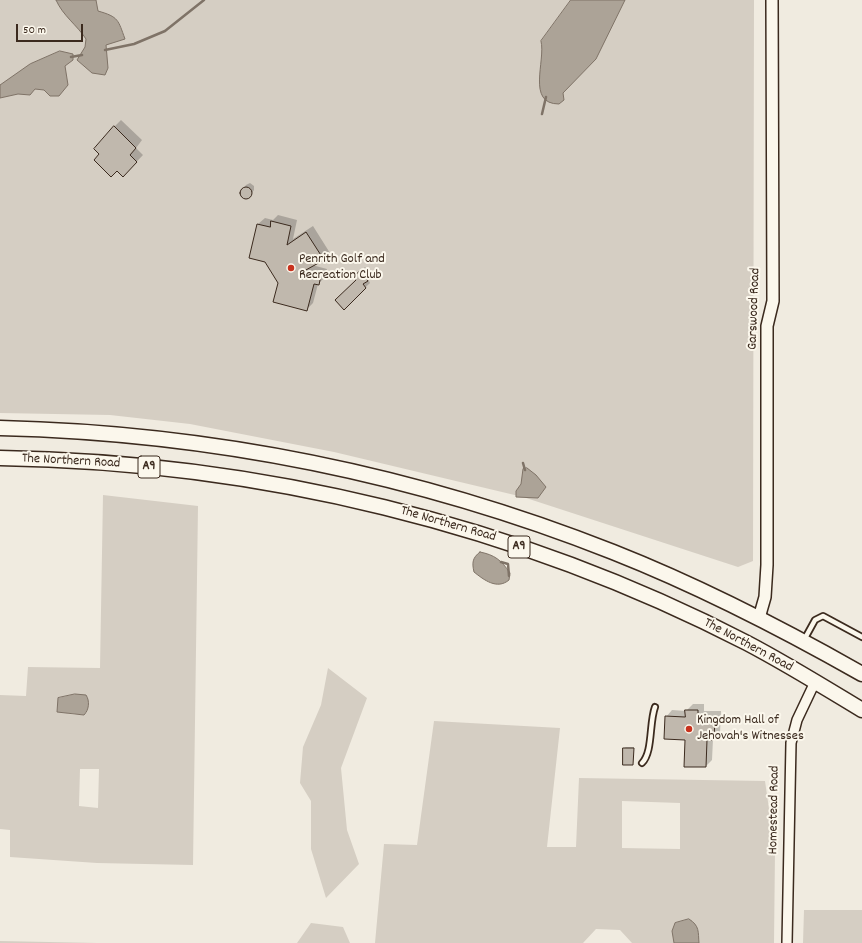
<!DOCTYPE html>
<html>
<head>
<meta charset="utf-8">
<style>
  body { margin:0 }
  #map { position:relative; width:862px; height:943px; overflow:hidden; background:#f0ebe0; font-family:Dekko,sans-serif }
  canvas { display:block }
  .scale { position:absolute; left:16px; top:24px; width:67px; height:18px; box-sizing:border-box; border:2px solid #3b2a1e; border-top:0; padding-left:5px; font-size:12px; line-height:14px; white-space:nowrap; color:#3b2a1e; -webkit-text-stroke:3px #fbf7ec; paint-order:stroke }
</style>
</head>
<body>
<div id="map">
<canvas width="862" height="943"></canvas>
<div class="scale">50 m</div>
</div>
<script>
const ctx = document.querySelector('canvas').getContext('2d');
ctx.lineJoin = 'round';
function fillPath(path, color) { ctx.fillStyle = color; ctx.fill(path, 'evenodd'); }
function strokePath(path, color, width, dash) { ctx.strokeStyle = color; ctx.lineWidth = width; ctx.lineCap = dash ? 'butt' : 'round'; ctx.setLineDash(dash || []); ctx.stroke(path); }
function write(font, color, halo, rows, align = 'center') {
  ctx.font = font + ' Dekko,sans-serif'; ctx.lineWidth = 4; ctx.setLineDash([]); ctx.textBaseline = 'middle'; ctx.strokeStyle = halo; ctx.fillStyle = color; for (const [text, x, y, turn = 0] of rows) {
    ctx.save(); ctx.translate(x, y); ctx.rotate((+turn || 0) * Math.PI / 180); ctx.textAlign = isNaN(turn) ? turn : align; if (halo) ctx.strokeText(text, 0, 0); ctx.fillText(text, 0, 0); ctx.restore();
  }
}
fillPath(new Path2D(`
  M0 0H754L753 561 738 567 523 497 334 452 190 424 110 415 0 413Z
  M103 495 198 506 193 865 97 863 10 857V830L0 829V695L26 696 28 667 100 668ZM75 694 87 712 84 715 68 714 58 698ZM80 769H99L98 808 79 806Z
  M328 668 367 698 341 768 347 830 359 864 326 898 311 849V801L300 783 303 747 321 705Z
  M434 721 560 728 547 847H576L579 778 765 781 775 851 774 943H632L620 930 596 929 583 943H375L384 844 417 845ZM622 801 680 803V849L622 848Z
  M804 910H862V943H803Z
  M311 923 343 927 350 943H297Z
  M0 941 97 943H0Z`), '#d5cec3');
const water = new Path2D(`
  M56 0H96L98 11C119 17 118 20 125 39L106 45 108 68 105 75 92 73 77 60 85 47 86 39C77 25 63 16 56 0Z
  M571 0H625L596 59 563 93 564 100 559 104C526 104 546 61 541 41Z
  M60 51 73 54V60L65 66 68 85 59 96H50L44 90 35 89 30 95 18 94 0 98V85L30 64Z
  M527 468 536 475 546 487 538 498 516 497V491L521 484 523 469Z
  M480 552C495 555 501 560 510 573L509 580C497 590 484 580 474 572 472 563 472 558 480 552Z
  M75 694 86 695C90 701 89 710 84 715L57 712 58 698Z
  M689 919C700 926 698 932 699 943H674L672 931 675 923Z`);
fillPath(water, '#aca397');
strokePath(water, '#7f7367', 1);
fillPath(new Path2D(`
  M121 120 142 140 136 148 143 155 123 176 101 154 114 127Z
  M250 183 254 186V190L249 197 245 198 241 196V192L246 185Z
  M278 215 297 220 293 239 313 226 330 253 312 265 327 269 325 277 318 284 313 303 306 310 279 282 258 224 265 218 273 220Z
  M365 267 372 275 368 279 370 283 344 308 357 280 355 277Z
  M693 704H704V711H721L720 733 713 739 712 760 706 766 686 739 666 717 672 710 686 711Z
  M626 747H634L633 764 624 748Z`), '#0003');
strokePath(new Path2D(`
  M105 50 134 44 165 31 204 0
  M71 57 82 55
  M542 114 546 97
  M523 463 525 470
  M501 562 508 564 509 576`), '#7f7367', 2.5);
const building = new Path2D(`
  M114 126 136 148 130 155 137 162 123 177 117 171 111 177 94 160 99 154 94 149Z
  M240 193a6 6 0 1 1 12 0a6 6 0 1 1-12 0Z
  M271 221 291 226 287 245 306 232 324 260 304 271 321 275 319 285 314 284 307 311 273 302 278 283 265 262 249 258 257 224 270 227Z
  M360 271 368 281 363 284 366 288 344 310 335 300 356 280 354 277Z
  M685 710H698V717L715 718 714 740H707L706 767H684L685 740 664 739 665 716 685 717Z
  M623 748H634L633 765H623Z`);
fillPath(building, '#c0b8ad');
strokePath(building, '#3b2a1e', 1);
const service = new Path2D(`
  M804 640 815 620 823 616 862 637
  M642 763C653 752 649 723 655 707`);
const minor = new Path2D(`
  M787 943 791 743 797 720 815 682`);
const tertiary = new Path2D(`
  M759 618 765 597 767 565V326L773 301 772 0`);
const trunk = new Path2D(`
  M0 428C210 433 418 475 613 552 699 586 781 628 862 674
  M0 458C259 462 517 524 747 643 787 664 824 687 862 710`);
strokePath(service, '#3b2a1e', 8);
strokePath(minor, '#3b2a1e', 12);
strokePath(tertiary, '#3b2a1e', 14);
strokePath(trunk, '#3b2a1e', 17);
strokePath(service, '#fbf7ec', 4.5);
strokePath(minor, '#fbf7ec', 9);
strokePath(tertiary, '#fbf7ec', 11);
strokePath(trunk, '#fbf7ec', 14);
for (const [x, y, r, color] of [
  [291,268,4,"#c8321e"],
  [689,729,4,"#c8321e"]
]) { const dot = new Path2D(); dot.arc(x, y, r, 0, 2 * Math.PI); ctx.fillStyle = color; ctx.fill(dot); strokePath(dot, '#fbf7ec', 1.5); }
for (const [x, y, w] of [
  [149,467,22],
  [519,547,22]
]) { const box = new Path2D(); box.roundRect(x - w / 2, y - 11, w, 22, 3); ctx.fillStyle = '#fbf7ec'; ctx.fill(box); strokePath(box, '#3b2a1e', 1); }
write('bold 13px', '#3b2a1e', null, [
  ["A9",149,467],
  ["A9",519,547]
]);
write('14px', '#3b2a1e', '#fbf7ec', [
  ["Penrith Golf and",299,260],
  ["Recreation Club",299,276],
  ["Kingdom Hall of",697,721],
  ["Jehovah's Witnesses",697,737]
], 'left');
write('14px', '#3b2a1e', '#fbf7ec', [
  ["Garswood Road",755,309,-88],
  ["The Northern Road",71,462,3],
  ["The Northern Road",448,525,16],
  ["The Northern Road",748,646,28],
  ["Homestead Road",775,810,-89]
]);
</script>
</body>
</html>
